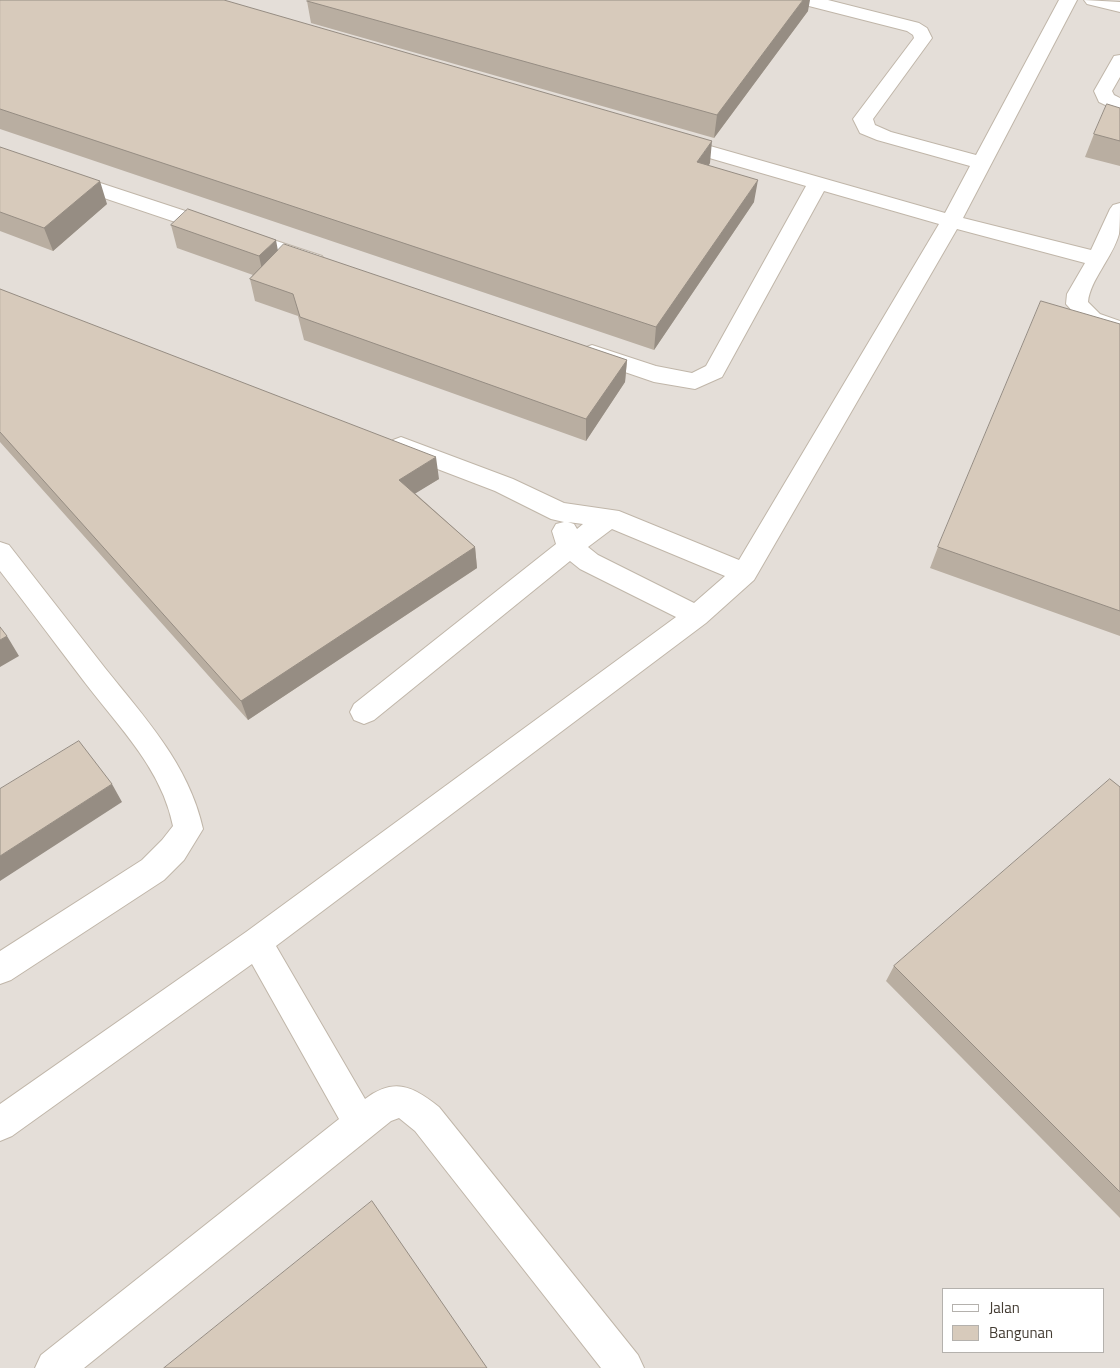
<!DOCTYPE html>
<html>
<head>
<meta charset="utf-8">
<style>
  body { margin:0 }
  #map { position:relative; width:1120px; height:1368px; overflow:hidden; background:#f2ece3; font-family:"Titillium Web",sans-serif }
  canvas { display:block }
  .legend { position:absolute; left:942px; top:1288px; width:162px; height:65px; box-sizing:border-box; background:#fff; border:1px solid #b4b1ad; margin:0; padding:6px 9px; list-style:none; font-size:15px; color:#443c33 }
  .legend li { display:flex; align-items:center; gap:10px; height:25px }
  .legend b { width:25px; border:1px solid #b4b1ad }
</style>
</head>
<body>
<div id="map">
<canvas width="1120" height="1368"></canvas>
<ul class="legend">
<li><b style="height:6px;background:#fff"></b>Jalan</li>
<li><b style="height:14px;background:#d7cabb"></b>Bangunan</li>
</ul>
</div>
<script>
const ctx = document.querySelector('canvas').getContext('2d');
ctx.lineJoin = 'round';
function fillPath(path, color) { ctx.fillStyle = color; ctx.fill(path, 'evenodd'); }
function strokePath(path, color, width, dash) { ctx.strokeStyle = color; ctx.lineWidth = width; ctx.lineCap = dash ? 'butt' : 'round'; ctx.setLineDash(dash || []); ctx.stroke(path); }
fillPath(new Path2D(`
  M0 0H1120V1368H0ZM944 1289H1104V1352H944Z`), '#e4ded8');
const minor = new Path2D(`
  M798 0H828L919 23 927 28 932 38 873 119 875 125 891 132 976 155 1059 0H1077L963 218 1091 250 1110 209 1113 205 1120 203C1120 212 1120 225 1119 234 1113 257 1090 280 1088 302L1100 314 1120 321V336L1084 324 1066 304 1067 294 1085 263 957 229 754 580 706 623 276 946 365 1099C394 1077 413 1086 439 1107L638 1355 644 1368H601L415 1131 399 1118 391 1121 84 1368H35L41 1355 339 1119 252 964 12 1136 0 1141V1104L246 932 676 617 580 569 570 561 374 720 364 724 354 720 350 712 354 704 556 544 552 531 556 524 564 522 551 519 495 491 393 452 389 446 393 440 401 437 513 479 564 503 619 511 739 560 939 224 824 191 722 377 695 389 654 382 584 358 581 353 584 348 592 345 656 366 692 373 706 366 806 186 668 146 665 142 668 138 675 136 682 138 945 213 970 166 877 140 860 133 853 119 914 38 913 35 907 31 801 4ZM568 522 583 524 577 529 574 524ZM612 529 725 576 694 603 598 555 588 547Z
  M1084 0 1120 2V12L1087 4Z
  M1120 55V77L1112 91 1114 95 1120 98V112L1099 102 1094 91 1114 56Z
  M0 150 322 256 325 261 322 266 314 268 306 266 0 163Z
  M0 542 9 545C41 586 73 627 105 668 145 718 189 765 203 829L184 860 164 880 11 980 0 984V951L142 860 162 840 173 826C162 770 120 728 86 684 57 646 29 608 0 571Z`);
strokePath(minor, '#c0b6a9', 2);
fillPath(minor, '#fff');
fillPath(new Path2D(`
  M0 0 710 163 709 165 754 202 654 350 0 129Z
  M307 1 808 11 714 138 311 23Z
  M1120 108V166L1085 157 1094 134Z
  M0 147 107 204 53 251 0 231Z
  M171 225 278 250 627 360 625 382 586 441 304 340 298 316 255 301 250 279 253 275 177 248Z
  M0 289 439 479 415 493 475 547 477 568 248 720 0 442Z
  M1120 324V636L930 568 938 547Z
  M1120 787V1218L886 981 894 966Z`), '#b9aea1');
fillPath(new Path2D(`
  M803 0H810L808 11 714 138 717 115Z
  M712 141 710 163 695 184 697 162Z
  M758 180 754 202 654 350 656 327Z
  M100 181 107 204 53 251 44 228Z
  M276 240 280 262 264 279 259 256Z
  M627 360 625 382 586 441V419Z
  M436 457 439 479 403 501 399 480Z
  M475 547 477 568 248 720 241 701Z
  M7 636 19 656 0 667V640Z
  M112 784 122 802 0 881V856Z`), '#968d83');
const building = new Path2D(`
  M0 0H224L712 141 697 162 758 180 656 327 0 109Z
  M308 0H803L717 115 307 1Z
  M1107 104 1120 108V141L1094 134Z
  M0 147 100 181 44 228 0 212Z
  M188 209 276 240 259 256 171 225Z
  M284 244 627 360 586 419 300 317 293 294 250 279Z
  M0 289 436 457 399 480 475 547 241 701 0 432Z
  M1041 301 1120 324V611L938 547Z
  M0 627 7 636 0 640Z
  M79 741 112 784 0 856V789Z
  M1110 779 1120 787V1192L894 966Z
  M372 1201 487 1368H164Z`);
fillPath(building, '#d7cabb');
strokePath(building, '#968d83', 1);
</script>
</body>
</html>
